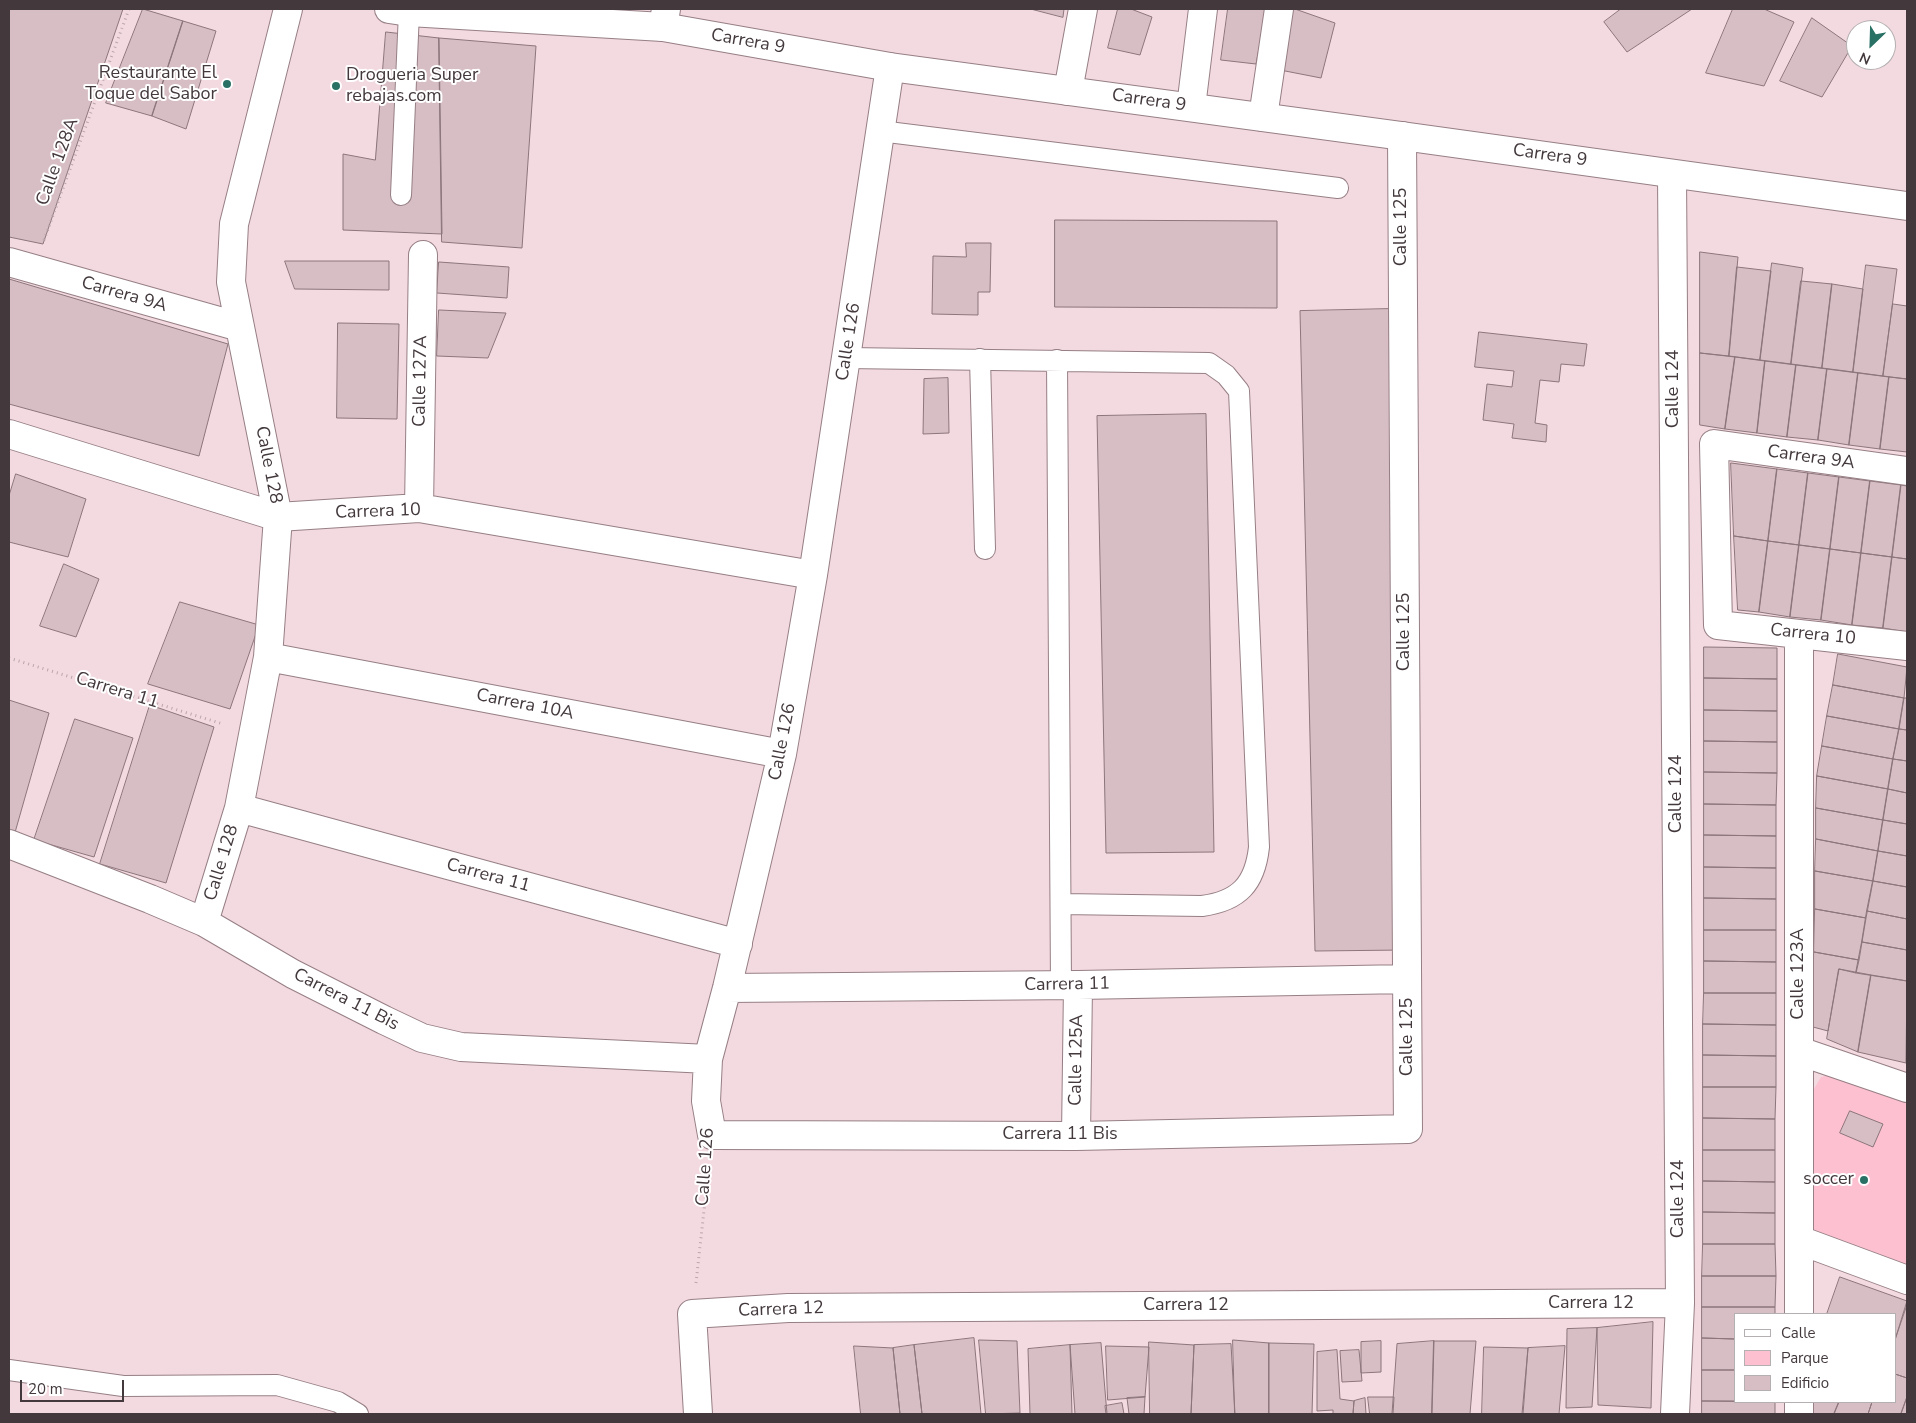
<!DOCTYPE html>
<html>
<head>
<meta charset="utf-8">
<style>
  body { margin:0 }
  #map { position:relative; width:1916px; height:1423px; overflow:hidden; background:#f3dae0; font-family:"Nunito Sans",sans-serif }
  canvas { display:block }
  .frame { position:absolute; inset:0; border:10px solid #43393c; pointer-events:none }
  .legend { position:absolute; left:1734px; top:1313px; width:162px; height:90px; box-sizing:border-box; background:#fff; border:1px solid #b4b0b1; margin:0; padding:6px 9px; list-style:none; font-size:15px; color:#43393c }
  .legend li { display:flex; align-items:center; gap:10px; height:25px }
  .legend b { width:25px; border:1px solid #b4b0b1 }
  .north { position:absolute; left:1846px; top:20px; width:50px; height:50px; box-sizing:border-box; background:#fff; border:1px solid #b4b0b1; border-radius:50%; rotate:204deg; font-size:14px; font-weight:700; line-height:20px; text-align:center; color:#43393c }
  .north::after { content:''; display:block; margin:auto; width:18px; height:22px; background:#297065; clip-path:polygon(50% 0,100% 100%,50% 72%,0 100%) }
  .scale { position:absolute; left:20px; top:1380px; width:104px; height:22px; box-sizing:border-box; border:2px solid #43393c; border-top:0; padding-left:6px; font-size:15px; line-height:18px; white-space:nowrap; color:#43393c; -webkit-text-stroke:4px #fff; paint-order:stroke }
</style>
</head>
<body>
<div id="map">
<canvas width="1916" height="1423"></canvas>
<div class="frame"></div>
<ul class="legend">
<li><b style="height:6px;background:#fff"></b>Calle</li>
<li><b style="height:14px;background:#fcc0d0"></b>Parque</li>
<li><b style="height:14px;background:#d6bec4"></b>Edificio</li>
</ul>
<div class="north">N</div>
<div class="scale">20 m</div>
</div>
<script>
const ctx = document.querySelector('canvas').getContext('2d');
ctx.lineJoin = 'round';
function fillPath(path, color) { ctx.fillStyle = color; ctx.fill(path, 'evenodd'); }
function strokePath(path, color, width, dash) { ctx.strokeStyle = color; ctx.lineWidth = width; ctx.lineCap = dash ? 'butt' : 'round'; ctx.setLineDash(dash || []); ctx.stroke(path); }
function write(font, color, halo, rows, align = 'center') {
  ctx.font = font + ' "Nunito Sans",sans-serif'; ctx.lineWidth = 4; ctx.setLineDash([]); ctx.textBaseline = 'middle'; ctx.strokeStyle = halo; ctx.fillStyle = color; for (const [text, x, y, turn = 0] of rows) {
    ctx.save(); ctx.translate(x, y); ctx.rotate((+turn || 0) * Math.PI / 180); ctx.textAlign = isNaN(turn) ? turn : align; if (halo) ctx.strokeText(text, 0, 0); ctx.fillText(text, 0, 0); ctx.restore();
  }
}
fillPath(new Path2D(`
  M1834 1074 1907 1099V1269L1824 1237 1813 1230 1810 1220 1814 1089 1821 1077Z`), '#fcc0d0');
const building = new Path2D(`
  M9 9H123L43 244 9 237Z
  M143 9 183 21 152 116 106 103Z
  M1031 9H1064L1063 17Z
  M1118 9H1131L1152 17 1140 55 1108 48Z
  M1228 9H1267L1256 64 1221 60Z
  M1288 9H1295L1335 23 1321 78 1275 69Z
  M1621 9H1692L1627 52 1604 22Z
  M1733 9H1764L1794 22 1764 86 1706 73Z
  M1812 18 1852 46 1822 97 1780 81Z
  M183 21 216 31 186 129 152 116Z
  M386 32 439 38 442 234 343 230V154L375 160Z
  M439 38 536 46 522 248 442 242Z
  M1055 220 1277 221V308L1055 307Z
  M966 243H991L990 292H978V315L932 314 933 256 966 257Z
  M1700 252 1738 257 1729 356 1700 353Z
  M285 261H389V290L295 289Z
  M439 262 509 267 507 298 437 293Z
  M1772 263 1803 268 1791 364 1760 360Z
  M1866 265 1897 269 1883 376 1853 372Z
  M1737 267 1771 271 1760 360 1729 356Z
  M9 279 228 344 199 456 9 404Z
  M1801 281 1832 284 1822 368 1791 364Z
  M1832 284 1863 289 1853 372 1822 368Z
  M1893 304 1907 306V379L1883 376Z
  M1389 309 1404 950 1315 951 1300 311Z
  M439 310 506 313 488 358 437 356Z
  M338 323 399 324 397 419 337 418Z
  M1479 332 1587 344 1584 366 1561 364 1559 382 1540 380 1535 423 1547 425 1546 442 1512 438 1514 424 1483 420 1487 384 1512 387 1514 371 1475 367Z
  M1700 353 1735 357 1725 429 1700 425Z
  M1735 357 1765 361 1757 433 1725 429Z
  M1765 361 1796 365 1787 437 1757 433Z
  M1796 365 1827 369 1818 440 1787 437Z
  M1827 369 1858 373 1849 445 1818 440Z
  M1858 373 1889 377 1880 449 1849 445Z
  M1889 377 1907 379V452L1880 449Z
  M948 378 949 433 923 434 924 379Z
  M1206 414 1214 852 1106 853 1097 416Z
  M1731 463 1777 469 1768 541 1734 536Z
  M1777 469 1808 473 1799 545 1768 541Z
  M1808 473 1839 477 1830 549 1799 545Z
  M16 474 86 499 68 557 9 542V496Z
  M1839 477 1870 481 1861 553 1830 549Z
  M1870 481 1901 485 1892 557 1861 553Z
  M1901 485 1907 486V559L1892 557Z
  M1734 536 1768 541 1759 612 1738 610Z
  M1768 541 1799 545 1790 617 1759 612Z
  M1799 545 1830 549 1821 620 1790 617Z
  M1830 549 1861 553 1852 625 1821 620Z
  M1861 553 1892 557 1883 628 1852 625Z
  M1892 557 1907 559V632L1883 628Z
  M64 564 99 579 76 637 40 626Z
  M180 602 259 625 230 709 148 684Z
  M1704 647 1777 648V679L1704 678Z
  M1838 654 1907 667 1904 698 1833 685Z
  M1704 678 1777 679V711L1704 710Z
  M1833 685 1904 698 1899 729 1827 716Z
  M1904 698H1907V730L1899 729Z
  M9 700 49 713 14 836 9 834Z
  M150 705 214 727 166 883 100 864Z
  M1704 710 1777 711V742L1704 741Z
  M1827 716 1899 729 1893 759 1822 746Z
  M75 719 133 738 94 857 34 840Z
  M1899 729 1907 730V761L1893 759Z
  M1704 741 1777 742V773L1704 772Z
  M1822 746 1893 759 1888 789 1817 776Z
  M1893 759 1907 761V793L1888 789Z
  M1704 772 1777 773 1776 805 1704 804Z
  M1817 776 1888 789 1883 820 1816 808Z
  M1888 789 1907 793V824L1883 820Z
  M1704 804 1776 805V836L1704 835Z
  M1816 808 1883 820 1878 851 1816 839Z
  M1883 820 1907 824V856L1878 851Z
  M1704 835 1776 836V868L1704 867Z
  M1816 839 1878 851 1873 881 1815 871Z
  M1878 851 1907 856V887L1873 881Z
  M1704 867 1776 868V899L1704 898Z
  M1815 871 1873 881 1866 918 1815 909Z
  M1873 881 1907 887V919L1867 911Z
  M1704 898 1776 899V930H1704Z
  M1815 909 1866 918 1859 960 1814 952Z
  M1867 911 1907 919V950L1862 942Z
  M1704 930H1776V962L1704 961Z
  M1862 942 1907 950V981L1856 973Z
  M1814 952 1859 960 1856 973 1839 969 1828 1031 1813 1027Z
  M1704 961 1776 962V993H1704Z
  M1839 969 1871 975 1858 1052 1827 1039Z
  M1871 975 1907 981 1906 1063 1858 1052Z
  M1704 993H1776V1025L1703 1024Z
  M1703 1024 1776 1025V1056L1703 1055Z
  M1703 1055 1776 1056V1087H1703Z
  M1703 1087H1776L1775 1119 1703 1118Z
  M1850 1111 1883 1124 1873 1147 1840 1133Z
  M1703 1118 1775 1119V1150H1703Z
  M1703 1150H1775V1182L1703 1181Z
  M1703 1181 1775 1182V1213L1703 1212Z
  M1703 1212 1775 1213V1244H1703Z
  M1703 1244H1775L1776 1276H1702Z
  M1702 1276H1776L1775 1307H1702Z
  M1840 1277 1907 1301 1895 1340V1314H1827Z
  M1907 1305V1378L1895 1374V1340Z
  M1702 1307H1775V1314H1735V1339L1702 1338Z
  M1653 1322 1651 1408 1598 1405 1597 1328Z
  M1597 1328 1592 1407 1566 1408 1567 1329Z
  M974 1338 981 1414H922L914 1345Z
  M1702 1338 1735 1339V1370H1702Z
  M979 1340 1017 1341 1020 1413 986 1414Z
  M1233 1340 1269 1343V1414H1235Z
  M1381 1341V1372L1361 1373V1342Z
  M1434 1341H1476L1470 1414H1432Z
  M1434 1341 1432 1414H1392L1397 1344Z
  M1149 1342 1194 1345 1191 1414H1150Z
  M1101 1343 1107 1414H1075L1070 1345Z
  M1269 1343 1314 1344 1312 1414H1269Z
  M1231 1344 1235 1414H1191L1194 1345Z
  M914 1345 922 1414H900L893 1348Z
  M1070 1345 1072 1414H1030L1028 1349Z
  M854 1346 893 1348 900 1414H861Z
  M1106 1346 1149 1347 1145 1397 1108 1400Z
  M1565 1346 1559 1414H1523L1528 1348Z
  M1484 1347 1528 1348 1522 1414H1482Z
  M1337 1350 1340 1399 1354 1401 1353 1414H1333V1410L1317 1411V1352Z
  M1359 1350 1362 1381 1342 1382 1340 1351Z
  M1702 1370H1735V1401H1702Z
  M1895 1374 1907 1378V1397L1901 1414H1868L1872 1402H1895Z
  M1145 1397 1144 1414H1129L1127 1398Z
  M1368 1397H1394L1393 1414H1370Z
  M1907 1397V1414H1901Z
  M1365 1398 1366 1414H1353L1354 1401Z
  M1702 1401 1775 1402V1414H1702Z
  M1809 1402H1839L1834 1414H1810Z
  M1839 1402H1872L1868 1414H1834Z
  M1122 1403 1124 1414H1106L1105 1406Z`);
fillPath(building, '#d6bec4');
strokePath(building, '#8c767b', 1);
const service = new Path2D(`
  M880 131 1338 188
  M401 195 409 12
  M847 358 1209 363 1226 375 1239 391 1259 847C1255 884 1239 901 1202 906L1061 904
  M980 359 985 549
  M1057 360 1061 985
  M9 1370 123 1386 277 1385 338 1402 358 1414`);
const pedestrian = new Path2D(`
  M1068 91 1083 9
  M1263 117 1279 9`);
const minor = new Path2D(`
  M663 27 666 9
  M890 67 813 575 782 754 727 988 708 1059 706 1101 712 1135 1076 1136 1408 1129 1402 136
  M1191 107 1203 9
  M1672 174 1680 1303 1675 1414
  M9 262 240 327
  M9 434 278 517 419 508 813 575
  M1907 471 1714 444 1718 625 1907 646
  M419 508 423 255
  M1799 634V1314
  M268 657 782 754
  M239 808 738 944
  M9 844 150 899 204 922 293 974 384 1020 422 1038 461 1047 708 1059
  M204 922 239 808 268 657 278 517 231 282 234 224 288 9
  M727 988 1078 985 1407 979
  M1799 1051 1907 1088
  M1076 1136 1078 985
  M1799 1240 1907 1280
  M1799 1402V1414
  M698 1414 692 1314 788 1308 1680 1303`);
const tertiary = new Path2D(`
  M389 9 409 12 663 27 890 67 1402 136 1907 206`);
strokePath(service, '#967f85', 22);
strokePath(pedestrian, '#967f85', 30);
strokePath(minor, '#967f85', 30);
strokePath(tertiary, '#967f85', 30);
strokePath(new Path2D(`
  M44 240 129 9
  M9 658 223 724
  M696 1283 709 1165`), '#baa6ab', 3, [1, 4]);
strokePath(service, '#fff', 20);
strokePath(pedestrian, '#fff', 28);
strokePath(minor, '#fff', 28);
strokePath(tertiary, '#fff', 28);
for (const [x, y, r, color] of [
  [227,84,5,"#297065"],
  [336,86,5,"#297065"],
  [1864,1180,5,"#297065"]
]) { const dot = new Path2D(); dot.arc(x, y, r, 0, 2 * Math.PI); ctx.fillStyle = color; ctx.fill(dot); strokePath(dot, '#fff', 2); }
write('18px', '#43393c', '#fff', [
  ["Carrera 9",748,42,10],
  ["Carrera 9",1149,101,8],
  ["Carrera 9",1550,156,8],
  ["Calle 128A",58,162,-70],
  ["Calle 125",1402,227,-90],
  ["Carrera 9A",124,295,16],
  ["Calle 126",849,342,-81],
  ["Calle 127A",421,381,-89],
  ["Calle 124",1674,389,-90],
  ["Carrera 9A",1811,458,8],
  ["Calle 128",268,465,79],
  ["Carrera 10",378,512,-2],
  ["Calle 125",1405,632,-90],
  ["Carrera 10",1813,635,6],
  ["Carrera 11",117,691,17],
  ["Carrera 10A",525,705,11],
  ["Calle 126",783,742,-79],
  ["Calle 124",1677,794,-90],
  ["Calle 128",222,863,-73],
  ["Carrera 11",488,876,15],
  ["Calle 123A",1799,974,-90],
  ["Carrera 11",1067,985,-1],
  ["Carrera 11 Bis",346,1000,27],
  ["Calle 125",1408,1037,-90],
  ["Calle 125A",1077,1060,-89],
  ["Carrera 11 Bis",1060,1135],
  ["Calle 126",706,1167,-86],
  ["Calle 124",1679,1199,-90],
  ["Carrera 12",1591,1304],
  ["Carrera 12",1186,1306],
  ["Carrera 12",781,1310,-2]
]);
write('18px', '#43393c', '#fff', [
  ["Restaurante El",217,74],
  ["Toque del Sabor",217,95],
  ["Drogueria Super",346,76,"left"],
  ["rebajas.com",346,97,"left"],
  ["soccer",1854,1180]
], 'right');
</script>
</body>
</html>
